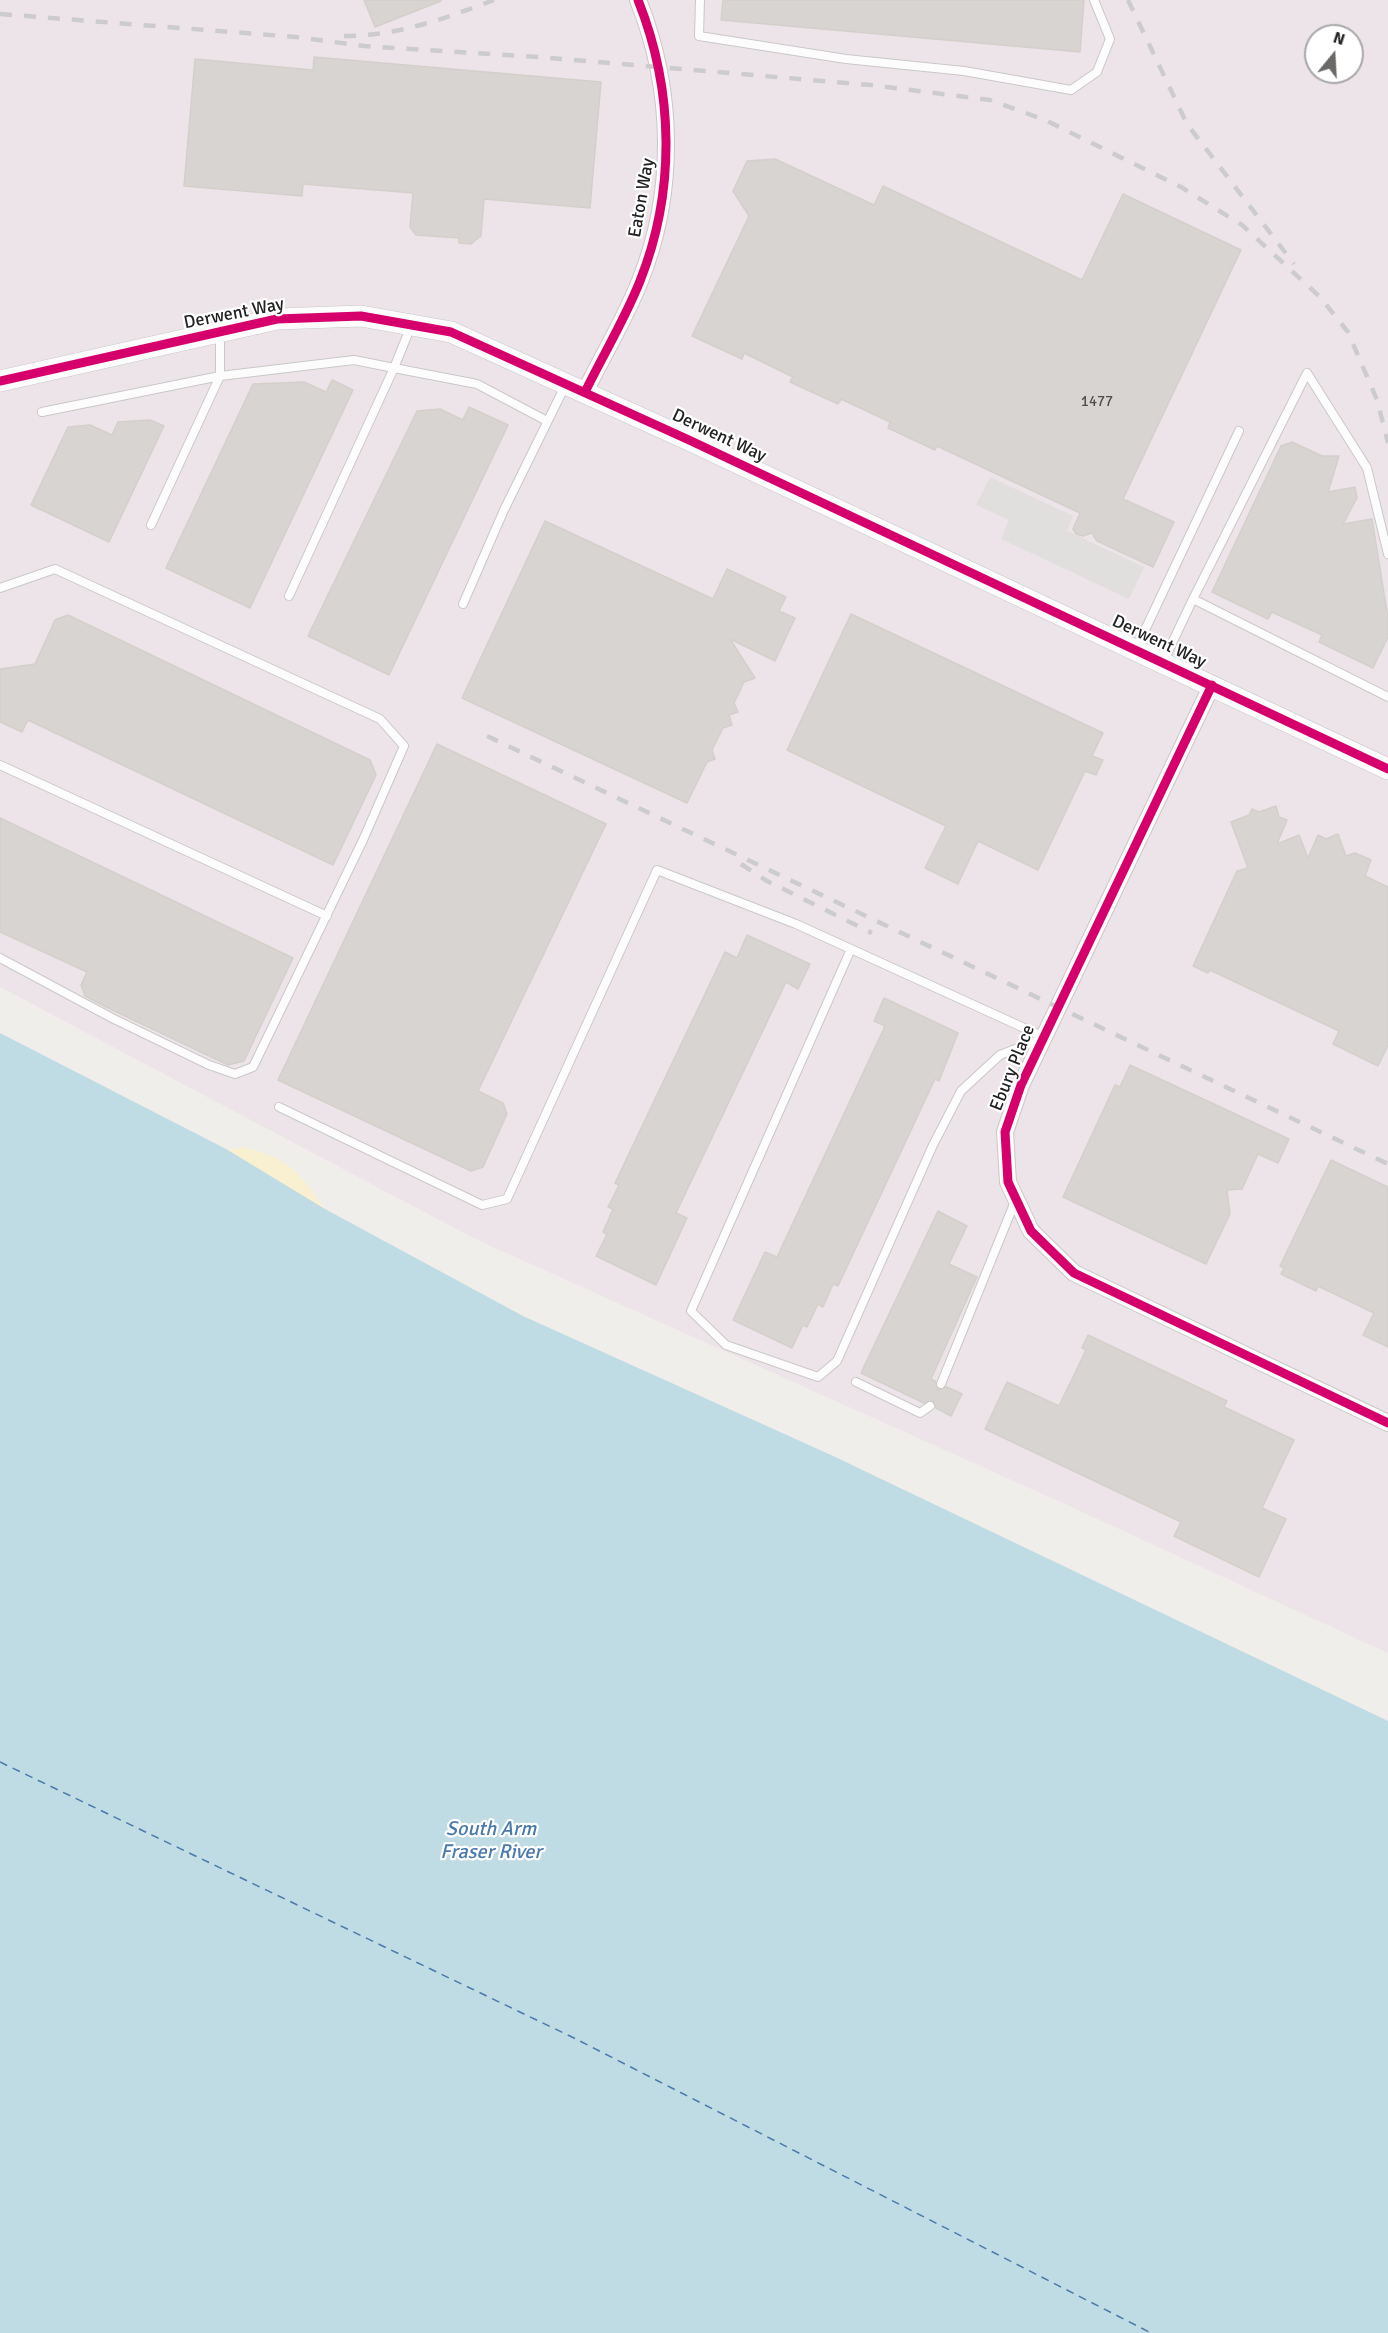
<!DOCTYPE html>
<html>
<head>
<meta charset="utf-8">
<style>
  body { margin:0 }
  #map { position:relative; width:1388px; height:2333px; overflow:hidden; background:#f0eeeb; font-family:Signika,sans-serif }
  canvas { display:block }
  .north { position:absolute; left:1304px; top:24px; width:60px; height:60px; box-sizing:border-box; background:#fff; border:2px solid #a7a7a7; border-radius:50%; rotate:18deg; font-size:16px; font-weight:700; line-height:24px; text-align:center; color:#222 }
  .north::after { content:''; display:block; margin:auto; width:21px; height:27px; background:#6a6968; clip-path:polygon(50% 0,100% 100%,50% 72%,0 100%) }
</style>
</head>
<body>
<div id="map">
<canvas width="1388" height="2333"></canvas>
<div class="north">N</div>
</div>
<script>
const ctx = document.querySelector('canvas').getContext('2d');
ctx.lineJoin = 'round';
function fillPath(path, color) { ctx.fillStyle = color; ctx.fill(path, 'evenodd'); }
function strokePath(path, color, width, dash) { ctx.strokeStyle = color; ctx.lineWidth = width; ctx.lineCap = dash ? 'butt' : 'round'; ctx.setLineDash(dash || []); ctx.stroke(path); }
function write(font, color, halo, rows, align = 'center') {
  ctx.font = font + ' Signika,sans-serif'; ctx.lineWidth = 4.5; ctx.setLineDash([]); ctx.textBaseline = 'middle'; ctx.strokeStyle = halo; ctx.fillStyle = color; for (const [text, x, y, turn = 0] of rows) {
    ctx.save(); ctx.translate(x, y); ctx.rotate((+turn || 0) * Math.PI / 180); ctx.textAlign = isNaN(turn) ? turn : align; if (halo) ctx.strokeText(text, 0, 0); ctx.fillText(text, 0, 0); ctx.restore();
  }
}
fillPath(new Path2D(`
  M0 0H1388V1653L1067 1505 475 1239 0 987ZM1316 36H1352V72H1316Z`), '#ede4e9');
fillPath(new Path2D(`
  M243 1147C289 1159 298 1171 325 1209L214 1153Z`), '#f8f0d0');
fillPath(new Path2D(`
  M990 477 1073 516 1067 531 1144 567 1129 599 1001 539 1009 520 976 505Z`), '#e0dfde');
fillPath(new Path2D(`
  M0 1033 226 1149 325 1209 523 1316 831 1455 1388 1721V2333H0Z`), '#bfdbe3');
strokePath(new Path2D(`
  M0 1762 574 2038 1151 2333`), '#4a7aab', 1.5, [8, 6]);
const building = new Path2D(`
  M364 0H441V1L375 27Z
  M723 0H1084L1080 52 721 20Z
  M314 57 601 82 590 208 484 199 481 236 471 244 459 243V238L416 235 410 227 413 193 303 184 302 196 184 186 195 59 313 70Z
  M775 159 874 205 883 186 1082 280 1123 194 1241 250 1123 499 1174 522 1153 567 1097 541 1092 533 1083 536 1076 534 1073 529 1080 513 937 446 935 450 888 428 890 422 841 399 838 404 790 382 793 377 744 353 742 359 692 336 749 216 733 191 747 161Z
  M332 380 353 390 250 608 166 568 253 384 304 382 326 392Z
  M469 407 508 425 389 675 308 636 417 411 440 409 463 420Z
  M150 420 164 426 109 542 31 505 68 427 90 425 112 435 118 422Z
  M1292 442 1322 456H1339L1328 492 1355 487 1357 498 1343 524 1372 519 1388 618V637L1373 668 1319 642 1322 635 1272 612 1268 619 1212 592 1281 446Z
  M545 521 713 599 727 569 786 597 779 611 795 618 775 661 730 639 755 678 744 682 734 703 738 712 729 715 732 725 723 728 712 750 715 759 707 762 687 803 462 698Z
  M851 614 1103 733 1092 756 1103 760 1096 775 1085 771 1038 870 978 841 958 884 925 868 946 826 787 750Z
  M68 615 370 760 376 775 333 865 28 720 22 732 0 722V669L35 664 55 620Z
  M437 744 606 824 478 1091 503 1103 507 1114 483 1167 471 1171 278 1080Z
  M1276 806 1279 817 1287 820 1277 844 1299 835 1308 858 1318 835 1326 839 1338 834 1346 856 1355 853 1371 860 1365 876 1388 887V1045L1378 1066 1333 1044 1339 1031 1210 970 1208 973 1193 966 1237 871 1248 868 1231 822 1249 815 1252 809 1259 812Z
  M0 818 293 958 244 1061 228 1065 106 1007 85 996 81 985 87 972 0 932Z
  M747 935 810 964 798 989 786 982 676 1213 687 1218 656 1285 596 1256 607 1234 603 1232 613 1209 608 1207 619 1185 615 1183 725 952 737 958Z
  M884 998 958 1033 939 1081 935 1079 838 1286 833 1284 823 1307 818 1304 807 1327 803 1325 792 1348 733 1320 765 1252 777 1257 885 1026 874 1021Z
  M1130 1065 1289 1139 1278 1163 1258 1154 1242 1189 1227 1190 1230 1214 1206 1264 1063 1197 1115 1085 1120 1087Z
  M1331 1160 1388 1187V1347L1363 1335 1374 1313 1318 1286 1316 1291 1281 1274 1284 1268 1280 1266Z
  M938 1211 967 1226 949 1264 977 1277 931 1379 935 1381 938 1390 947 1387 962 1394 951 1416 936 1408 933 1401 924 1403 861 1373Z
  M1088 1335 1227 1401 1224 1407 1294 1440 1262 1508 1286 1519 1259 1577 1174 1536 1181 1522 985 1429 1007 1382 1059 1406 1086 1350 1082 1348Z`);
fillPath(building, '#d7d4d2');
strokePath(building, '#d3d0cc', 1.5);
const service = new Path2D(`
  M700 0 699 36 846 59 964 71 1071 90 1097 72 1110 39 1094 0
  M411 326 394 368 477 384 547 421
  M220 332V376L354 360 394 368 289 596
  M42 412 220 376
  M151 525 220 376
  M0 588 55 569 380 719 404 746 363 840 253 1067 235 1074 209 1065 112 1018 0 958
  M1193 599 1307 373 1367 468 1388 554
  M463 604 504 510 566 384
  M1136 649 1239 431
  M1163 662 1193 599 1388 697
  M0 765 327 916
  M851 949 691 1311 726 1345 818 1377 837 1361 933 1145 961 1091 1000 1055 1041 1039
  M279 1107 482 1205 507 1199 657 870 796 924 1044 1037
  M856 1382 920 1413 930 1406
  M941 1384 1016 1199`);
const minor = new Path2D(`
  M585 392C603 355 625 319 640 281 676 191 674 90 638 0
  M1212 685 1021 1085 1005 1132 1008 1182 1031 1231 1074 1273 1388 1423`);
const tertiary = new Path2D(`
  M0 381 277 319 361 316 451 332 689 440 1388 769`);
strokePath(service, '#c9c8c7', 10);
strokePath(minor, '#c9c8c7', 18);
strokePath(tertiary, '#c9c8c7', 22);
strokePath(service, '#fdfcfc', 8);
strokePath(minor, '#fdfcfc', 16);
strokePath(tertiary, '#fdfcfc', 21);
strokePath(new Path2D(`
  M1128 0 1187 124 1294 264
  M0 14 296 37 364 46 538 57 871 85 990 100 1045 120 1181 187 1242 225 1320 297 1348 332 1377 400 1388 443
  M344 36C397 36 444 19 494 0
  M487 736 1388 1164
  M741 864 767 881 872 933`), '#ccc', 4.5, [12, 12]);
strokePath(new Path2D(`
  M0 381 277 319 361 316 451 332 689 440 1388 769
  M585 392C603 355 625 319 640 281 676 191 674 90 638 0
  M1212 685 1021 1085 1005 1132 1008 1182 1031 1231 1074 1273 1388 1423`), '#d6006c', 9);
write('15px', '#4f4e4e', null, [
  ["1477",1097,402]
]);
write('18px', '#222', '#fff', [
  ["Eaton Way",642,198,-80],
  ["Derwent Way",234,314,-11],
  ["Derwent Way",719,436,25],
  ["Derwent Way",1159,642,25],
  ["Ebury Place",1013,1068,-68]
]);
write('italic 20px', '#4a7aab', '#fff', [
  ["South Arm",491,1830],
  ["Fraser River",491,1853]
]);
</script>
</body>
</html>
